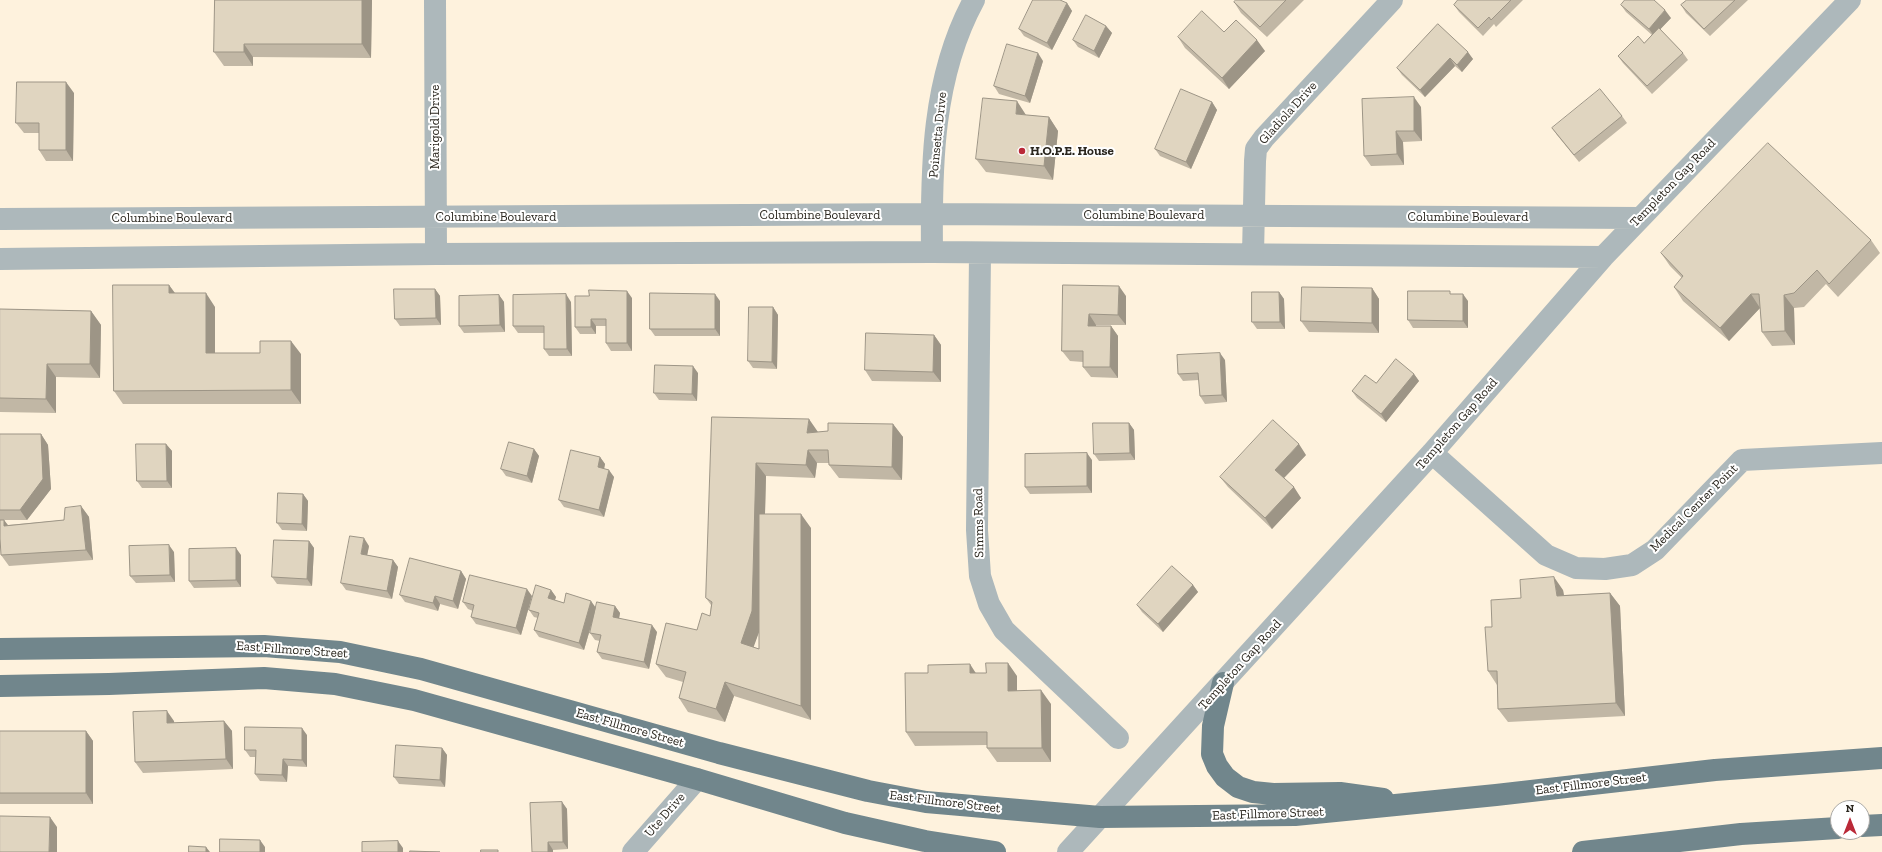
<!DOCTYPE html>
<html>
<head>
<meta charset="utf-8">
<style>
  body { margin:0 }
  #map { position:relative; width:1882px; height:852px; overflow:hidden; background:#fef2dd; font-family:"Zilla Slab",serif }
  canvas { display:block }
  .north { position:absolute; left:1830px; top:800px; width:40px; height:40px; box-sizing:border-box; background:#fff; border:1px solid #aaa8a5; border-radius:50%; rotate:0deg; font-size:11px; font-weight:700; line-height:16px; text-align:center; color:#2a261e }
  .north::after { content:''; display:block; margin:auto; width:14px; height:18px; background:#ba2938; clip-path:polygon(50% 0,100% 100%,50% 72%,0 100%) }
</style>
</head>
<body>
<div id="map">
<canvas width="1882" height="852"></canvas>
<div class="north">N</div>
</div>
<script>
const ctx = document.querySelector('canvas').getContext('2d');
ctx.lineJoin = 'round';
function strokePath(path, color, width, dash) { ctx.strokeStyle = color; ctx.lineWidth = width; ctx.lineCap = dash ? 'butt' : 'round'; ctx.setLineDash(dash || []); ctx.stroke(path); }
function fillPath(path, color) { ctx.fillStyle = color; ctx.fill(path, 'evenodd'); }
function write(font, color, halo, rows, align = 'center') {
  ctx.font = font + ' "Zilla Slab",serif'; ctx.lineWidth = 4; ctx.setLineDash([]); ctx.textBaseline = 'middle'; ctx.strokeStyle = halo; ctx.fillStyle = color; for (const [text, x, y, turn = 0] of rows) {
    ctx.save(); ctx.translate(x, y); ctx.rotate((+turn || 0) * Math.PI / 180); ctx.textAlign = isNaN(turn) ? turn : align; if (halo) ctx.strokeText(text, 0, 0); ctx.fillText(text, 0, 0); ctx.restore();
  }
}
strokePath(new Path2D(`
  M435 0 436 254
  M0 219 932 214 1640 218
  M932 252C931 167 932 77 974 0
  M980 254 977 530 980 576 989 604 1004 630 1118 738
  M1253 254 1255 161 1256 149 1264 138 1392 0
  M0 259 436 254 932 252 1603 257
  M1432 453 1546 555 1576 568 1605 569 1632 565 1655 550 1742 460 1882 453
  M633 852 697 779
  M1068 852 1432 453 1603 257 1850 0`), '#adb8bb', 22);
strokePath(new Path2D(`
  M0 649 264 646 340 652 421 669 719 753 868 791 926 802 1100 817 1295 815 1496 795 1715 770 1882 758
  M1223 683 1213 726 1212 754 1217 766 1225 777 1238 787 1253 792 1273 794 1340 793 1383 799
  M0 686 109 684 264 678 335 684 414 700 697 779 845 823 925 841 995 852
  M1862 826 1882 825
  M1583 852 1741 834 1838 828`), '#71868c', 22);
fillPath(new Path2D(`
  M215 0H372L371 58 253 57V66H224L214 52Z
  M1236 0H1304L1267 37 1241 13 1234 2Z
  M1458 0H1523L1496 27 1494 24 1483 36 1459 12 1454 5Z
  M1687 0H1748L1710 36 1686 13 1681 5Z
  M1067 3 1072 11 1052 50 1024 36 1019 29Z
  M1621 5 1671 18 1660 29 1683 53 1688 60 1652 94 1623 63 1618 56 1644 43 1652 35 1626 12Z
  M1438 24 1473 59 1462 72 1455 66 1425 97 1402 75 1397 68Z
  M1106 26 1112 33 1099 58 1078 47 1073 40Z
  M1224 32 1265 51 1229 89 1185 48 1178 37Z
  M1043 61 1030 103 999 94 994 86Z
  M74 93 73 161H46L39 150V133H24L16 123Z
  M1212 102 1217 110 1191 169 1160 156 1155 149Z
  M1421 107 1422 141 1403 142 1404 165 1371 166 1364 156Z
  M1026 115 1049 117 1058 131 1053 180 986 172 976 159Z
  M1622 116 1627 123 1579 162 1557 135 1552 128Z
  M1871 240 1880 253 1838 297 1826 284 1804 307 1794 308 1795 345 1772 346 1762 332 1760 308 1729 341 1683 301 1674 287 1682 278 1670 266 1661 253Z
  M169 285 175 293 215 307V353H260L301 354V404H123L114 391Z
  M1063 285 1126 296V325H1096V326H1111L1118 336V378L1091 377 1083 367V362L1070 361 1062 351Z
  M1372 288 1379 299V333L1309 332 1301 321Z
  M435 289 440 296 441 325 400 326 395 319Z
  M1279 292 1284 299 1285 329H1257L1252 322Z
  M1452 294 1468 301V328H1413L1408 320Z
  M499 295 504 302 505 332 464 333 459 326Z
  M632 298V351H611L606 343V326H596V334H580L575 327Z
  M720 301V336H655L650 329Z
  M571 302 572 356H549L544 349V333H518L513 326Z
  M773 307 778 315 777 369 753 368 748 361Z
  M0 309 91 311 101 325 100 378 56 377V413L0 412Z
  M934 335 941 345V382L872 381 865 370Z
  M1225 360 1227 402 1205 404 1200 396 1199 380 1183 381 1178 374Z
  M698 373 697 401 659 400 654 393Z
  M1414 374 1419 381 1386 422 1357 398 1352 391 1376 383Z
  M712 417 818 432 893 424 903 437 902 480 839 478 829 465V463H817L815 478 766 476 765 514 811 528V720L734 696 725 722 688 712 679 698 683 682 666 677 656 664 697 630 710 616 711 605 706 598ZM759 631V649L753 647Z
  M1129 423 1134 430 1135 460 1099 461 1094 454Z
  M0 434H41L48 445 51 489 27 520H0Z
  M166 444 172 451V488H142L137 481Z
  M534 449 539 456 532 483 506 476 501 469Z
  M1306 455 1284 478 1301 498 1272 529 1228 487 1220 477Z
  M600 457 605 464 604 469 614 477 604 517 564 507 559 500Z
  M1092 460V493L1030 494 1025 487Z
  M303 494 308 501 307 531 282 530 277 523Z
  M81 506 89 517 93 560 9 566 1 555V548L0 547V520H4L8 525 64 520Z
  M309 541 314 548 312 586 277 584 272 577Z
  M369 546 367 555 393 560 398 567 392 599 346 590 341 583Z
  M174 552 175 582 136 583 130 576Z
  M241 555V587L194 588 189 581Z
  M461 571 466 579 458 609 440 604 438 611 405 602 400 595Z
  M1193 585 1198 592 1163 632 1142 612 1137 605Z
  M551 590 556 597 555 600 564 603 596 607 615 606 620 613 619 618 657 632 649 669 602 659 597 652 600 641 595 640 590 633 594 616 584 650 539 637 534 630 538 618 534 617 529 610Z
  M1563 590 1564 595 1610 593 1620 606 1625 716 1508 722 1498 709 1497 685 1488 671 1521 598Z
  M532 596 521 635 476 624 471 617 473 611 468 609 463 602Z
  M976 673 1017 676V691L1051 704V762H997L987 748V745L915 746 906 732Z
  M174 721V723L224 721 232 731 233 769 143 773 135 762Z
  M0 731H86L93 741V804H0Z
  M307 735V767L288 766 287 782 260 781 255 774V757H250L245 750Z
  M442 748 447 755 445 787 399 784 394 777Z
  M562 802 567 809 568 849 553 850 532 852Z`), '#c1b7a5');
fillPath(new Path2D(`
  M362 0H372L371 58 362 44Z
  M1067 3 1072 11 1052 50 1047 43Z
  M1665 10 1671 18 1654 36 1649 29Z
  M1106 26 1112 33 1099 58 1094 51Z
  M1257 40 1265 51 1229 89 1222 78Z
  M244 44 253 57V66L244 52Z
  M1468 52 1473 59 1462 72 1457 65Z
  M1038 53 1043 61 1030 103 1025 96Z
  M1450 58 1455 66 1425 97 1420 90Z
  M66 82 74 93 73 161 66 150Z
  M1414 97 1421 107 1422 141 1414 131Z
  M1017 101 1026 115 1016 114Z
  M1212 102 1217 110 1191 169 1186 162Z
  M1049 117 1058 131 1053 180 1044 166Z
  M1396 131 1403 142 1404 165 1397 154Z
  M169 285 179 299 169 293Z
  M1119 286 1126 296V325L1118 315Z
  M1372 288 1379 299V333L1372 323Z
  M435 289 440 296 441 325 436 318Z
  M627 291 632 298V351L627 343Z
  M1279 292 1284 299 1285 329 1280 322Z
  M206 293 215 307V367L206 353Z
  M566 294 571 302 572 356 567 349Z
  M715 294 720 301V336L715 329Z
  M1463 294 1468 301V328L1463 321Z
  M1751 294 1760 308 1729 341 1720 328Z
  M499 295 504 302 505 332 500 325Z
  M1784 295 1794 308 1795 345 1785 331Z
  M773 307 778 315 777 369 772 362Z
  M91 311 101 325 100 378 90 364Z
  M1089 314 1096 325V336L1088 326Z
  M591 319 596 326V334L591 327Z
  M1111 326 1118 336V378L1110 367Z
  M934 335 941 345V382L933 372Z
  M291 341 301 354V404L291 390Z
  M1220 353 1225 360 1227 402 1222 395Z
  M47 364 56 377V413L46 399Z
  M693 366 698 373 697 401 692 394Z
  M1414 374 1419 381 1386 422 1381 414Z
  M809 419 818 432 807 433Z
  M1129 423 1134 430 1135 460 1130 453Z
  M893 424 903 437 902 480 892 467Z
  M41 434 48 445 51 489 27 520 20 510Z
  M166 444 172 451V488L167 481Z
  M1299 444 1306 455 1282 480 1275 470Z
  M534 449 539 456 532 483 527 476Z
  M808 450 817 463 815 478 806 465Z
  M1087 453 1092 460V493L1087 486Z
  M600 457 605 464 603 474 598 467Z
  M756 463 766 476 762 624 750 657 741 643Z
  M609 470 614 477 604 517 599 510Z
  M1294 487 1301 498 1272 529 1265 518Z
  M303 494 308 501 307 531 302 524Z
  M81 506 89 517 93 560 86 550Z
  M801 514 811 528V720L801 706Z
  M4 520 12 531 4 526Z
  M364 538 369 546 366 561 361 554Z
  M309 541 314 548 312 586 307 579Z
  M169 545 174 552 175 582 170 575Z
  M236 548 241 555V587L236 580Z
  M393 560 398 567 392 599 387 591Z
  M461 571 466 579 458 609 453 601Z
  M1554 577 1563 590 1566 609 1557 596Z
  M1193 585 1198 592 1163 632 1158 624Z
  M527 589 532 596 521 635 516 628Z
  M551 590 556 597 553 605 548 598Z
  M1610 593 1620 606 1625 716 1616 703Z
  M435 596 440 604 438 611 433 603Z
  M591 601 596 608 584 650 579 643Z
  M615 606 620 613 618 624 613 617Z
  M652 625 657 632 649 669 644 662Z
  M1008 663 1017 676V704L1008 691Z
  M970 664 979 678 970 673Z
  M725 682 734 696 725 722 716 709Z
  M1041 690 1051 704V762L1042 748Z
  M167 711 174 721 175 734 167 723Z
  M224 721 232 731 233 769 226 759Z
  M302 728 307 735V767L302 760Z
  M86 731 93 741V804L86 793Z
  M442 748 447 755 445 787 440 780Z
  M283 759 288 766 287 782 282 775Z
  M562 802 567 809 568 849 563 842Z
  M50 817 57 827V852H49Z
  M260 840 265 847V852H260Z
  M398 841 403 848V852H398Z
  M548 842 553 850V852H548Z
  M206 847 210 852H206Z`), '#9d9586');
const building = new Path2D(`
  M215 0H362V44H244V52H214Z
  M1033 0H1060L1067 3 1047 43 1019 29Z
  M1236 0H1286L1260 27 1234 2Z
  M1458 0H1511L1491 20 1489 17 1478 28 1454 5Z
  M1625 0H1654L1665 10 1649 29 1621 5Z
  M1687 0H1735L1704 29 1681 5Z
  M1202 11 1224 32 1236 20 1257 40 1222 78 1178 37Z
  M1086 15 1106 26 1094 51 1073 40Z
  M1438 24 1468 52 1457 65 1450 58 1420 90 1397 68Z
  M1659 28 1683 53 1647 86 1618 56 1638 36 1644 43Z
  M1007 44 1038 53 1025 96 994 86Z
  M17 82H66V150H39V123H16Z
  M1181 89 1212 102 1186 162 1155 149Z
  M1600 89 1622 116 1574 155 1552 128Z
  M1414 97V131H1396L1397 154 1364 156 1362 99Z
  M983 98 1017 101 1016 114 1049 117 1044 166 976 159Z
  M1768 143 1871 240 1829 284 1817 270 1794 293 1784 295 1785 331 1762 332 1759 294H1751L1720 328 1674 287 1683 276 1661 253Z
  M113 285H169V293H206V353H260V341H291V390L114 391Z
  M1063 285 1119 286 1118 315 1089 314 1088 326H1111L1110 367H1083V351H1062Z
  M1302 287 1372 288V323L1301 321Z
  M394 289H435L436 318 395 319Z
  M589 290 627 291V343H606V319H591V327H575V296H589Z
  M1408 291H1450V294H1463V321L1408 320Z
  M1252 292H1279L1280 322H1252Z
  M650 293 715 294V329H650Z
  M566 294 567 349H544V326H513V295Z
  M499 295 500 325 459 326V296Z
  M749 307H773L772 362 748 361Z
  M0 309 91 311 90 364H47L46 399 0 398Z
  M866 333 934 335 933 372 865 370Z
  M1220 353 1222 395 1200 396 1198 373 1178 374 1177 355Z
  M1396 359 1414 374 1381 414 1352 391 1365 375 1376 383Z
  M655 365 693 366 692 394 654 393Z
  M712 417 809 419 807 433 828 431V423L893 424 892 467 829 465 828 450H808L806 465 756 463 752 611 741 643 759 649V514H801V706L725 682 716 709 679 698 686 672 656 664 666 623 697 630 702 613 710 616 712 602 706 598Z
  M1273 420 1299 444 1275 470 1294 487 1265 518 1220 477Z
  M1093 423H1129L1130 453 1094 454Z
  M0 434H41L43 479 20 510H0Z
  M509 442 534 449 527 476 501 469Z
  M136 444H166L167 481H137Z
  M571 450 600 457 598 467 609 470 599 510 559 500Z
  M1087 453V486L1025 487V454Z
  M278 493 303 494 302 524 277 523Z
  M81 506 86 550 1 555 0 539V520H4V526L64 520 65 508Z
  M350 536 364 538 361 554 393 560 387 591 341 583Z
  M274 540 309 541 307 579 272 577Z
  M169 545 170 575 130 576 129 546Z
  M236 548V580L189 581V549Z
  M410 558 461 571 453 601 435 596 433 603 400 595Z
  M1172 566 1193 585 1158 624 1137 605Z
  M470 575 527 589 516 628 471 617 474 605 463 602Z
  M1554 577 1557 596 1610 593 1616 703 1498 709 1497 671H1488L1485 627H1492L1491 600 1521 598 1520 580Z
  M536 585 551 590 548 598 564 603 566 593 591 601 579 643 534 630 539 613 529 610Z
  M597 602 615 606 613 617 652 625 644 662 597 652 601 635 590 633Z
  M986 663H1008V691L1041 690 1042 748H987V732H906L905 673H928V665L970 664V673H986Z
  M167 711V723L224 721 226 759 135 762 133 712Z
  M245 727 302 728V760L283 759 282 775 255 774 256 750H245Z
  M0 731H86V793H0Z
  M396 745 442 748 440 780 394 777Z
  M562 802 563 842H548V852H532L530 803Z
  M0 816 50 817 49 852H0Z
  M220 839 260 840V852H220Z
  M398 841V852H362V842Z
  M189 846 206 847V852H189Z
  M481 850H498V852H481Z
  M410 851 440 852H410Z`);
fillPath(building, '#e0d5c0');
strokePath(building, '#9d9586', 1);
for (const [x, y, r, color] of [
  [1022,151,4,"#ba2938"]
]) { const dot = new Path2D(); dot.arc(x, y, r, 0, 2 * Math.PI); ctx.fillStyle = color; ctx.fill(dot); strokePath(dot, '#fff', 1.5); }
write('13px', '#2a261e', '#fff', [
  ["Gladiola Drive",1288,113,-48],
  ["Marigold Drive",435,127,-90],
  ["Poinsetta Drive",938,135,-84],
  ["Templeton Gap Road",1673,183,-46],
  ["Columbine Boulevard",820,215],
  ["Columbine Boulevard",1144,215],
  ["Columbine Boulevard",496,217],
  ["Columbine Boulevard",1468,217],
  ["Columbine Boulevard",172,218],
  ["Templeton Gap Road",1457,424,-49],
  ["Medical Center Point",1694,508,-45],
  ["Simms Road",979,523,-91],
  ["East Fillmore Street",292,650,4],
  ["Templeton Gap Road",1240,665,-48],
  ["East Fillmore Street",630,728,16],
  ["East Fillmore Street",1591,784,-7],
  ["East Fillmore Street",945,802,7],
  ["East Fillmore Street",1268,814,-2],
  ["Ute Drive",665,815,-49]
]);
write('bold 13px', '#2a261e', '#fff', [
  ["H.O.P.E. House",1030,151]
], 'left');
</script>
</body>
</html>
